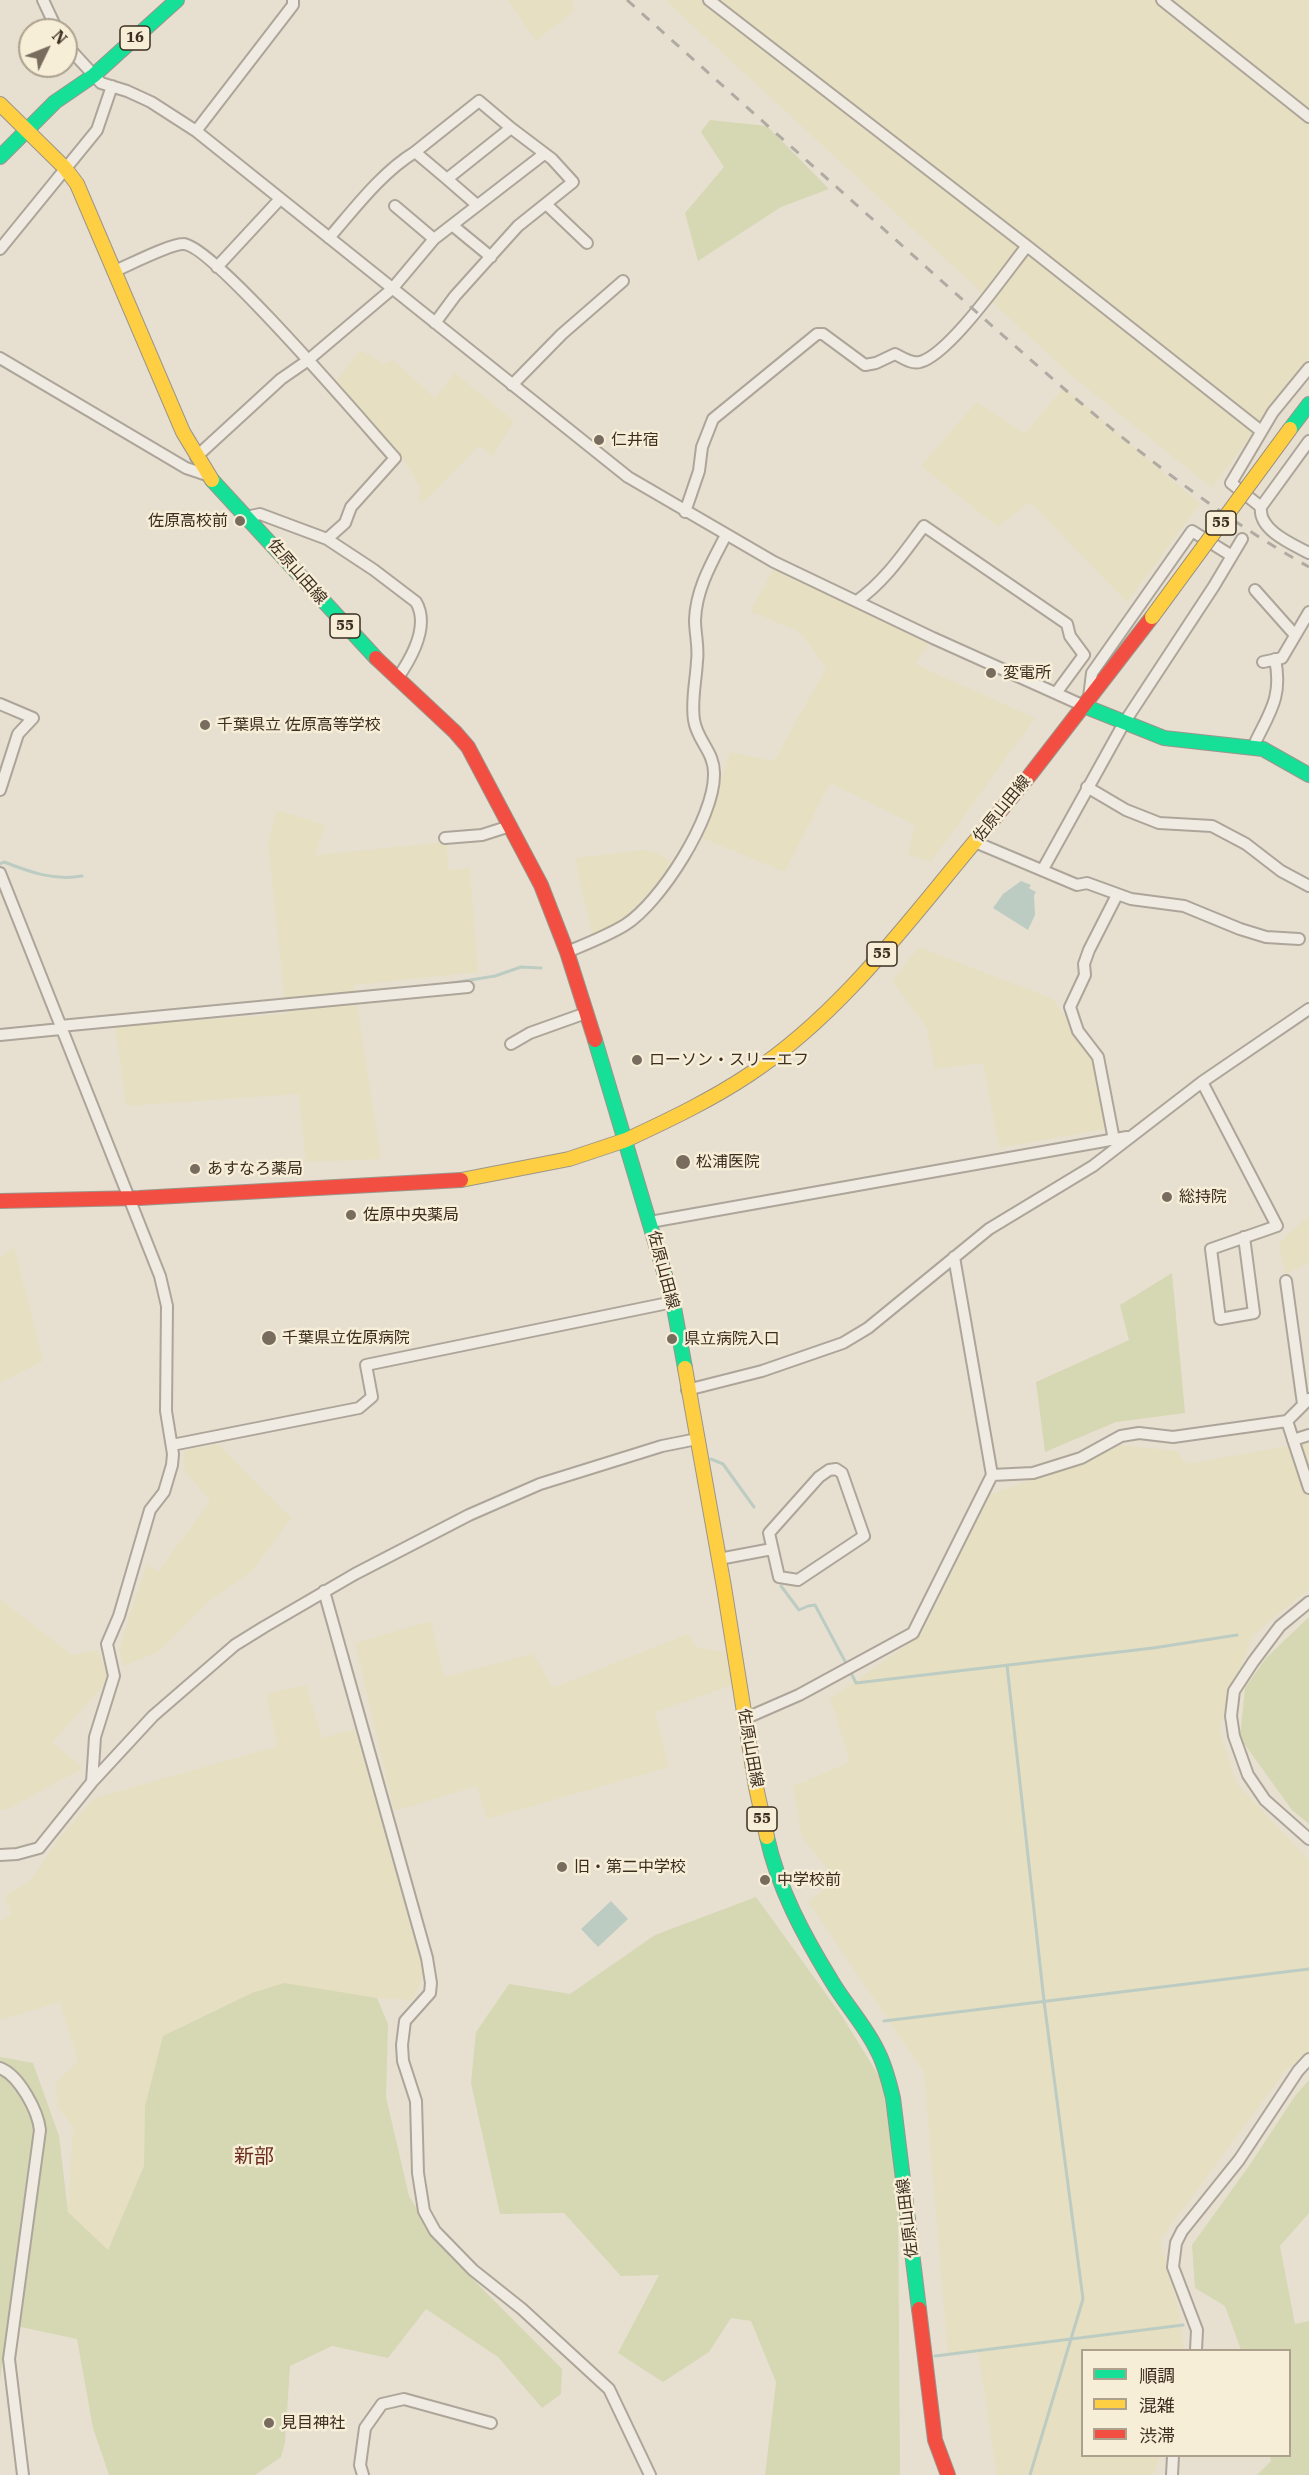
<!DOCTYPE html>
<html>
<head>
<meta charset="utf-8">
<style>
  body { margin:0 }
  #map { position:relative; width:1309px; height:2475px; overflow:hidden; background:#e7e0d1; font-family:"IBM Plex Serif","Noto Sans JP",serif }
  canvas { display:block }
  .legend { position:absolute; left:1081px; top:2349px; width:210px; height:108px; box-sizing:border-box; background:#f7eed8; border:2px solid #ada18e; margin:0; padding:8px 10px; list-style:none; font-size:18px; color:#3d2e20 }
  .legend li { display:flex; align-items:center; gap:12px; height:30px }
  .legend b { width:30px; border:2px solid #ada18e }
  .north { position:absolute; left:18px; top:18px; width:60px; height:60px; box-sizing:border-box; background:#f7eed8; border:2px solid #ada18e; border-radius:50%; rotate:47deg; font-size:16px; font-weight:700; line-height:24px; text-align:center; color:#3d2e20 }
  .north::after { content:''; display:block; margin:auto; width:21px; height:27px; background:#786c5e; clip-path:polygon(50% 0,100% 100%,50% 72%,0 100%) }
</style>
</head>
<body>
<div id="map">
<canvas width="1309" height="2475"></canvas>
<ul class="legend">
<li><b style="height:8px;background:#16e098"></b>順調</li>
<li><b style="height:8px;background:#ffcf43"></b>混雑</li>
<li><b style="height:8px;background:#f24e42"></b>渋滞</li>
</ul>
<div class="north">N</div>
</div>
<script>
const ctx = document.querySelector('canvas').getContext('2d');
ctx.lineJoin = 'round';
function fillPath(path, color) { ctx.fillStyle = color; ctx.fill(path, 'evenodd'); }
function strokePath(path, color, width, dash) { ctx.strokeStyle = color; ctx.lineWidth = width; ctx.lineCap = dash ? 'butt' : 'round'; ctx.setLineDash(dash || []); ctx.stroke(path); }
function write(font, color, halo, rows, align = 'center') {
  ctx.font = font + ' "IBM Plex Serif","Noto Sans JP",serif'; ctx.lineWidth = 5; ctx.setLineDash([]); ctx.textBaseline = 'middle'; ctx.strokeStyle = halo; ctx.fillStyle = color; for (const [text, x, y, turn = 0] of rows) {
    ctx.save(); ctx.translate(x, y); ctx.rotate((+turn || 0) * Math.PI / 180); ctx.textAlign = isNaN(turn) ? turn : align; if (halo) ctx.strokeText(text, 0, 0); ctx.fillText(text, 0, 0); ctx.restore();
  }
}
fillPath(new Path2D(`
  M508 0H572L574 11 536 41Z
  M665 0H1309V359L1212 488 1072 376Z
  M360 350 384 364 393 360 435 398 455 373 514 421 492 457 480 445 423 503 419 501 420 487 401 456 334 384Z
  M1064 387 1200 504 1127 602 1030 502 998 527 921 466 976 402 1025 433Z
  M775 567 931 640 915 664 1035 718 931 862 908 854 915 825 830 783 785 872 702 838 730 752 774 761 826 668 800 632 750 611Z
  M277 810 325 825 315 855 447 842 448 870 470 868 478 972 354 985 381 1159 306 1162 299 1094 126 1106 115 1026 286 1014 268 842Z
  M643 850 657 853 667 859 672 863V867L632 911 617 923 592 935 575 858Z
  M919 947 1053 999 1093 1059 1105 1129 999 1148 983 1063 935 1069 927 1028 892 981Z
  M1309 1215V1263L1285 1274 1279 1243Z
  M14 1247 43 1361 0 1383V1258Z
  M1309 1442V1589L1253 1635 1219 1729 1237 1784 1309 1860V2051L1285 2071 1160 2240 1180 2316 1184 2350H1082V2456H1161L1153 2475H997L978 2351 948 2355 924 2073 808 1901 836 1881 802 1837 793 1786 850 1762 830 1699 921 1635 990 1495 1122 1445 1176 1451 1187 1464Z
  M218 1444 291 1518 253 1570 207 1603 158 1652 123 1666 119 1649 147 1563 158 1572 210 1501 184 1470V1451Z
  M0 1599 72 1655 98 1650 110 1679 52 1742 83 1768 10 1808 0 1811Z
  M431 1621 444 1677 533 1654 553 1688 687 1634 697 1648 725 1652 732 1685 655 1712 669 1767 487 1819 477 1786 394 1811 355 1643Z
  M306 1685 322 1738 355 1729 424 1973 413 2000 342 1996 145 2106 144 2166 108 2251 68 2212 73 2127 57 2106 56 2083 78 2061 60 2002 0 2020V1921L11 1915 5 1896 31 1880 59 1838 95 1798 278 1746 266 1694Z`), '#e6dfc2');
fillPath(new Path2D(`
  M710 120 767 126 829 189 781 207 698 261 685 213 724 167 701 132Z
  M1172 1273 1185 1413 1116 1422 1045 1452 1036 1382 1129 1340 1120 1305Z
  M1309 1617V1824L1292 1810 1240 1738 1245 1688 1266 1658Z
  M756 1897 842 2016 882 2081 898 2193 900 2475H765L776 2382 751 2321 731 2318 709 2352 663 2382 618 2353 659 2275 621 2276 564 2213 500 2214 471 2083 476 2032 509 1984 570 1994 655 1935Z
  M284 1983 377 1998 388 2024 386 2097 409 2196 442 2248 562 2369 561 2394 542 2408 498 2357 426 2309 388 2358 332 2346 290 2366 285 2443 281 2457 255 2475H109L93 2428 77 2339 7 2324 0 2380V2057L33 2063 59 2136 68 2212 108 2250 144 2166 145 2106 163 2036 252 1993Z
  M1309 2080V2213L1280 2246 1295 2324 1309 2321V2475H1257L1271 2461 1270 2456H1290V2350H1241L1225 2306 1195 2288 1192 2245 1249 2166 1295 2096Z`), '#d6d7b3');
fillPath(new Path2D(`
  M1021 881 1031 885 1029 888 1036 892 1034 895 1035 915 1028 930 993 908 1003 894Z
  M611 1901 628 1919 598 1947 581 1929Z`), '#bcccc2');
strokePath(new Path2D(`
  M0 864 4 862C30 872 54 881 82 876
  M446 984 495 976 521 967 541 968
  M0 1030 58 1024
  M711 1459 723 1464 754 1507
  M781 1586 799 1610 808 1606 815 1605 847 1665
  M1007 1665 1044 2001 1083 2299 1030 2475
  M850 1671 856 1683 1153 1648 1237 1635
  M884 2021 1309 1969
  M935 2356 1183 2325`), '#bcccc2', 3);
const street = new Path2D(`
  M43 0 57 30
  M709 0 1027 246 1261 431
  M1162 0 1309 117
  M66 45 101 83 127 91 151 102 196 131 628 477 774 562 933 638 1084 706
  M196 131 293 5V0
  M447 179 415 152 479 101 511 128
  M546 204 587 243
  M395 206 434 239
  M452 225 491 257
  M329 238C355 208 381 173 415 152
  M0 249 97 130 112 86
  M217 267 280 199
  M115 271C129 265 170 244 183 244 211 243 367 427 395 458L351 507 345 523 327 539
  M435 323 455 296 518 226 573 182 552 159 511 128 447 179 477 205
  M0 358 186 468 207 475
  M512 385 562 334 623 281
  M1309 441 1261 507C1258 530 1292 544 1309 553
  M196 457 281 379 307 361 392 289 434 239 544 154
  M1261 507 1231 483 1273 412 1309 368
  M685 512 699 471 702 447 713 419 817 334H823L865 365 876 363 895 354C903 358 911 364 920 362 950 354 1006 272 1027 246
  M246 517 260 514 327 539 374 570 416 602C430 626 411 659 397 679
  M1255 590 1295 635
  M857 601C885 581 903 554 924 526L1067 624 1070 636 1084 655 1056 693
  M1263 662 1282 658 1309 612
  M1089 697 1092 673 1192 531 1232 556
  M0 704 33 718 18 734 0 790
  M1253 747C1269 713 1283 698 1275 659
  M1087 787 1126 810 1159 823 1212 826 1246 844 1281 871 1309 886
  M445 838 482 835 510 826
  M975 842 1077 885 1087 883 1131 899 1184 906 1240 929 1266 937 1299 939
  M1043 869 1124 723 1214 586 1242 539
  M0 873 160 1276 167 1306 166 1411 173 1454 172 1465 164 1492 150 1510 119 1616 107 1644 114 1676 95 1737 92 1782
  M567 952C586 944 607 936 625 925 661 902 714 818 714 775 715 752 697 741 694 720 691 701 696 681 697 661 699 647 695 634 695 620 696 589 712 562 726 535
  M60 1026 468 987
  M0 1035 61 1029
  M511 1044 530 1033 586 1013
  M1202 1082 1277 1226 1211 1249 1220 1319 1254 1313 1244 1237
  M1114 1140 1098 1057 1078 1031 1070 1007 1085 975 1084 964 1089 950 1117 895
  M650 1222 1127 1137
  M1286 1281 1303 1404
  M687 1390 762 1371 843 1343 868 1328 989 1229 1093 1166 1202 1082 1309 1009
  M1287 1421 1309 1488
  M1293 1440 1309 1435
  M172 1445 359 1408 372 1397 366 1365 673 1302
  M836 1469 842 1473 864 1536 798 1580 779 1577 769 1533 819 1477 829 1470Z
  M992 1475 1033 1473 1081 1458 1121 1436 1139 1433 1173 1437 1287 1421 1309 1399
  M719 1559 772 1549
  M324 1591 427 1958 431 1983 430 1993 405 2021 402 2045 403 2061 416 2101 418 2173 424 2211 435 2231 473 2270 522 2309 609 2389 650 2475
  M1309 1602 1280 1626 1253 1662 1234 1691 1231 1716 1234 1736 1248 1775 1265 1800 1309 1839
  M744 1719 799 1695 913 1633 992 1475 954 1257
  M0 1855 17 1854 39 1848 92 1782 153 1716 235 1645 264 1627 355 1574 469 1515 540 1484 662 1446 697 1439
  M0 2068C19 2075 38 2111 40 2130L9 2359 23 2475
  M1196 2350 1197 2330 1173 2267 1176 2243 1182 2231 1239 2160 1298 2071 1309 2059
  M363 2475 360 2465 365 2428 382 2404 404 2399 491 2423
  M1172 2475 1173 2456`);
const fast = new Path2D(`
  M0 157 55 102 93 76 177 0
  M1290 429 1309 404
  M212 480 376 658
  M1084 706 1164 738 1263 749 1309 775
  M595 1040 673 1302 685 1368
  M767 1837C778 1888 804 1936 831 1980 845 2004 865 2025 877 2050 885 2065 889 2081 893 2098L919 2309`);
const slow = new Path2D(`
  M0 104 65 168 77 184 183 432 212 480
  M626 1140C669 1120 711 1100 750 1074 844 1012 911 917 983 832
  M461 1180 569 1159 626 1140
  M685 1368 724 1587 756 1787 767 1837`);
const jam = new Path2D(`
  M376 658 455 732 468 747 541 885 567 952 595 1040
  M983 832 1030 775 1152 617
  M0 1201 139 1198 461 1180
  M919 2309 935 2440 948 2475`);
strokePath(street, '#ada599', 14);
strokePath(fast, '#9c958a', 16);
strokePath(slow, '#9c958a', 16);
strokePath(jam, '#9c958a', 16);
strokePath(street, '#efebe3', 10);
strokePath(fast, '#16e098', 14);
strokePath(slow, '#ffcf43', 14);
strokePath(jam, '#f24e42', 14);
strokePath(new Path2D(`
  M627 0C736 98 846 195 955 293 1067 392 1178 493 1309 567`), '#afaaa2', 3, [10, 10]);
const slowBridge = new Path2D(`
  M1152 617 1290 429`);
strokePath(slowBridge, '#928b80', 16, []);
strokePath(slowBridge, '#ffcf43', 14);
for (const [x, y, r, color] of [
  [599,440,6,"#786c5e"],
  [240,521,6,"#786c5e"],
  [991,673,6,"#786c5e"],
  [205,725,6,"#786c5e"],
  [637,1060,6,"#786c5e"],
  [683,1162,8,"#786c5e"],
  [195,1169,6,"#786c5e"],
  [1167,1197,6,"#786c5e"],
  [351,1215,6,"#786c5e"],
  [269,1338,8,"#786c5e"],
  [672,1339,6,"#786c5e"],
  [562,1867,6,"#786c5e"],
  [765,1880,6,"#786c5e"],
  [269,2423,6,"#786c5e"]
]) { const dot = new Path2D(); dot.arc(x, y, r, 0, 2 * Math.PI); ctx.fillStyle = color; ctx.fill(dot); strokePath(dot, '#f7eed8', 2); }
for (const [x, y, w] of [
  [135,38,30],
  [1221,523,30],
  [345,626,30],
  [882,954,30],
  [762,1819,30]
]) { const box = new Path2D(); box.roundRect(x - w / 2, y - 12, w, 24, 4.5); ctx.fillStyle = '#f7eed8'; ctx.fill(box); strokePath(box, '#3d2e20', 1.5); }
write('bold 15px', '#3d2e20', null, [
  ["16",135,38],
  ["55",1221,523],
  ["55",345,626],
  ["55",882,954],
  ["55",762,1819]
]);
write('16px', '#3d2e20', '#f7eed8', [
  ["仁井宿",611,440],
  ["佐原高校前",228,521,"right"],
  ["変電所",1003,673],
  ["千葉県立 佐原高等学校",217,725],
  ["ローソン・スリーエフ",649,1060],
  ["松浦医院",696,1162],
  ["あすなろ薬局",207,1169],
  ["総持院",1179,1197],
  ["佐原中央薬局",363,1215],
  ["千葉県立佐原病院",282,1338],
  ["県立病院入口",684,1339],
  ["旧・第二中学校",574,1867],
  ["中学校前",777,1880],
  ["見目神社",281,2423]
], 'left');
write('16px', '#3d2e20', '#f7eed8', [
  ["佐原山田線",297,572,49],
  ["佐原山田線",1002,809,-51],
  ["佐原山田線",663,1270,75],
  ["佐原山田線",750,1748,80],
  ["佐原山田線",908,2218,-97]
]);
write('20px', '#6b2e1e', '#f7eed8', [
  ["新部",254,2157]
]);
</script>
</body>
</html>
